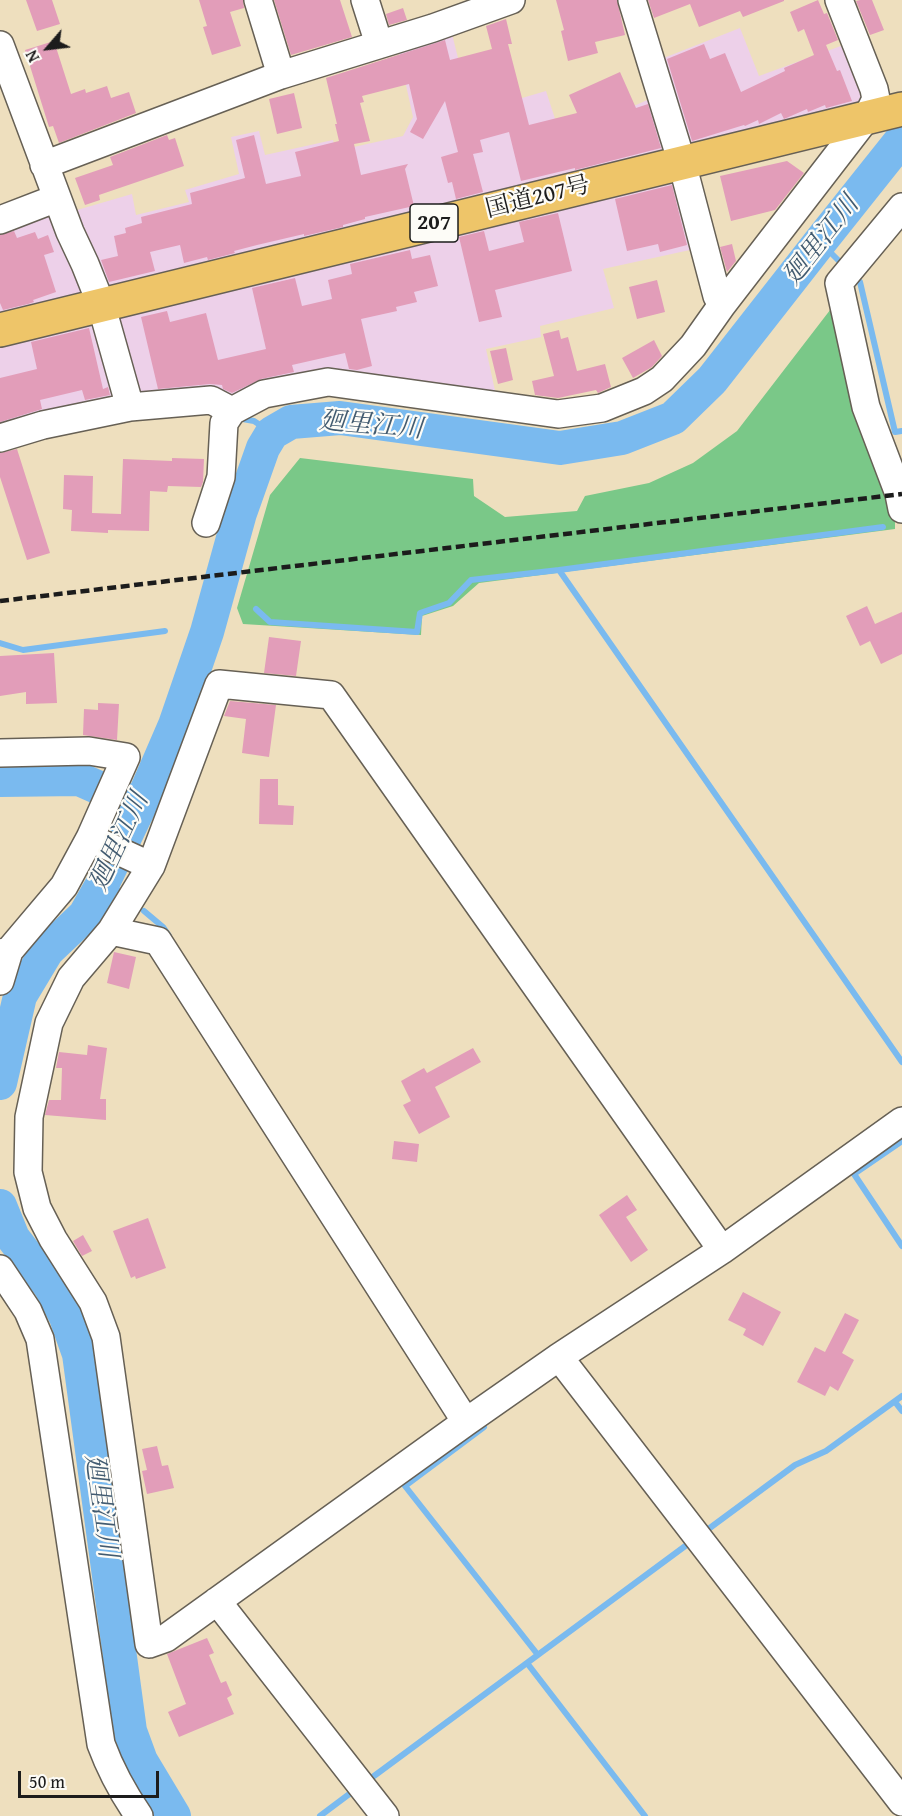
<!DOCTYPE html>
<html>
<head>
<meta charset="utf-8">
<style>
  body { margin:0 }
  #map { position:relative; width:902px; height:1816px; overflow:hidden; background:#eedfbe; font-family:"Gentium Book Plus",serif }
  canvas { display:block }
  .north { position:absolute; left:18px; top:18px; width:60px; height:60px; -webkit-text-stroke:4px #fdfcf7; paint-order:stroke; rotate:242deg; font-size:16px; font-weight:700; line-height:24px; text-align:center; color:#1c1c1c }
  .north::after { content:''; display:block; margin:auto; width:21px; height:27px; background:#1c1c1c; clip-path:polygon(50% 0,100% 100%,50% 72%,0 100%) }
  .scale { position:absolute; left:18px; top:1771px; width:141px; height:27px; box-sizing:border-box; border:3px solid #1c1c1c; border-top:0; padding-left:8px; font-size:18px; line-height:21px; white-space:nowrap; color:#1c1c1c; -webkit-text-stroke:4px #fdfcf7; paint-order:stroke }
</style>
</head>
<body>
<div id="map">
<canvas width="902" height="1816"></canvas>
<div class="north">N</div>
<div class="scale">50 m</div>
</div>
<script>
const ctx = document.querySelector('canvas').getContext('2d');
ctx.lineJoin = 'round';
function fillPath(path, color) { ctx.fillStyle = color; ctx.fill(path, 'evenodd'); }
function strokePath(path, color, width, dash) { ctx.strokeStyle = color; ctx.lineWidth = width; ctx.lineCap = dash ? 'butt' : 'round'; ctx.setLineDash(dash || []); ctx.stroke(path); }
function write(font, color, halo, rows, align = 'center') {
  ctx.font = font + ' "Gentium Book Plus","Noto Serif JP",serif'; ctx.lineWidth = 4.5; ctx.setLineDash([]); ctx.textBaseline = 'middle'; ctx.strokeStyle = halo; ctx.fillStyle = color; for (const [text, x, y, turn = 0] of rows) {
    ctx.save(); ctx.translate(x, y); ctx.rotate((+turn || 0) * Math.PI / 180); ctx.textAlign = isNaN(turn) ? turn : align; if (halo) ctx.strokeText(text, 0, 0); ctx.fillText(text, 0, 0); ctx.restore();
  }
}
fillPath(new Path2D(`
  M450 26 468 98 498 105 546 91 560 134 594 124 665 92 656 61 740 28 759 76 849 43 869 99 864 105 0 319V224L55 203 60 215 132 194 136 215 189 202 185 190 239 174 231 137 259 131 265 155 333 140 336 151 403 136 413 117 397 44Z
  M681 178 699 248 603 269 614 308 540 326 541 337 486 349 497 400 327 376 228 410 133 413 0 445V344Z`), '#edd0e9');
fillPath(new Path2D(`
  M837 301 895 505V529L479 583 453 606 422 616 421 635 243 624 237 608 270 495 300 458 473 479 474 496 505 517 577 511 585 496 649 483 693 463 737 431Z`), '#7ac888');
strokePath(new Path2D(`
  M820 242 844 266
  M854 275 860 282 895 432 902 431
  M237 418 254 421 272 433
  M559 570 883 527
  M256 609 270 622 417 632 420 613 449 603 471 580 559 570 902 1062
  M0 643 23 650 165 631
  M102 885 118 890
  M144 911 163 927 169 936
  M902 1141 854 1174 902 1246
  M895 1402 902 1411
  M480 1422 484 1427 405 1486 538 1655
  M703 1533 795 1465 826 1451 902 1396
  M527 1663 645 1816
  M374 1776 692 1541
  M320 1816 352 1792`), '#7abaef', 6);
strokePath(new Path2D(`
  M0 780 79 779 140 806
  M0 1083 20 996 47 951 85 915 102 885 140 806 175 725 207 632 240 513 263 448 272 433 291 422 340 418 560 448 622 438 673 418 712 380 820 242 902 139
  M0 1206 13 1238 50 1286 66 1317 79 1354 130 1731 141 1761 174 1816`), '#7abaef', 34);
fillPath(new Path2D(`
  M26 0H52L60 24 37 31Z
  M199 0H243L244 8 230 12 241 46 212 55 203 27 207 26Z
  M274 0H340L352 37 291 55Z
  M556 0H617L625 35 595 42 598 53 568 61 561 31 564 30Z
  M648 0H784V1L743 17 740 11 699 27 690 4 654 18Z
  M818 0 824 14 827 13 838 40 826 45 837 71 840 70 852 101 826 108 825 105 808 112 807 109 784 119 781 113 759 124 758 120 745 126 744 125 692 141 667 59 704 44 710 59 725 53 741 92 785 71 784 68 814 55 804 29 798 32 790 12Z
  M860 0H872L884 30 870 35 856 1Z
  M403 8 407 20 389 25 386 14Z
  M506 19 512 44H508L529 125 577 113 569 95 620 72 636 108 648 104 661 148 575 170V168L521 181 509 132 480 140 483 152 473 154 483 192 456 199 452 182 448 183 441 157 458 152 445 101 423 139 410 132 417 119 409 84 362 96 364 102 360 103 370 141 354 144 361 175 408 164 405 169 414 206 365 217V219L343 225V227L304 236V234L257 245 234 251 235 253 208 260 207 257 184 263 180 245 150 252 155 271 109 282 101 260 118 256 114 236 126 233 125 228 142 223 141 217 192 204 190 193 245 178 236 140 254 135 266 184 301 176 295 152 339 141 335 124H337L326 78 445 40 450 60 492 49 486 26Z
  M54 41 71 94 85 89 86 93 107 86 111 98 129 92 136 113 59 143 53 126 49 127 25 50Z
  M294 93 302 128 277 134 269 99Z
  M167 135 169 140 175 138 184 166 99 195 100 200 85 205 75 178 113 165 110 157Z
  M787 161 804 173 775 210 731 221 720 176Z
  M672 185 687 245 660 252 658 244 627 251 615 199Z
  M558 213 572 271 495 290 502 317 479 322 459 237 484 231 489 251 524 242 519 222Z
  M14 231 17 238 35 232 38 239 48 235 54 252 44 255 56 292 33 300 34 302 28 304 3 310 0 303V235Z
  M732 244 736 261 727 272 720 247Z
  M410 250 412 259 430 255 438 286 414 292 417 302 396 307 397 311 361 319 372 366 357 370 349 369 345 353 292 365 294 372 261 379 232 393 223 389 222 385 210 384 158 389 141 317 167 311 170 322 206 313 218 360 266 349 252 288 295 278 302 306 332 299 328 280 352 274 350 264Z
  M657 280 665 312 637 319 629 287Z
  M89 328 103 389 108 387 110 395 85 400 82 390 40 400 42 409 0 422V378L37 369 31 342Z
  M559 330 561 339 568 337 577 371 605 364 611 387 598 393 596 390 558 398 535 395 532 381 554 376 543 334Z
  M654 340 662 356 652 367 633 378 622 358Z
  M506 348 513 380 498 384 490 351Z
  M17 449 50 553 27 560 0 477V453Z
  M172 458 204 459 203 482 201 487 168 486 167 492 150 491 149 531 108 530V533L71 531 72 510 63 509 64 475 93 476 92 513 121 514 123 459 172 461Z
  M867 606 875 624 902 612V654L881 664 870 641 860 646 846 616Z
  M269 637 301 641 296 676 264 673Z
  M54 653 57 703 26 704V692L0 696V656Z
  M230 701 276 705 269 757 242 753 246 719 224 716Z
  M98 703 119 704 117 740 83 735 84 709 98 710Z
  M260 779H278V805L294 806 293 825 259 824Z
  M114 952 136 957 129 989 107 983Z
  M88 1045 107 1048 100 1099H106V1120L45 1115 49 1100H61L62 1068H56L59 1052 87 1055Z
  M473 1048 481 1062 435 1087 450 1117 419 1134 403 1105 411 1101 401 1081 424 1068 427 1073Z
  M394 1141 419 1144 417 1162 392 1159Z
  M627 1195 637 1210 626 1217 648 1250 631 1262 599 1215Z
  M148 1218 166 1268 136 1279 135 1276 131 1278 113 1231Z
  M83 1235 92 1251 82 1256 73 1241Z
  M743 1292 781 1312 763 1346 743 1335 746 1329 728 1320Z
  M845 1313 859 1320 842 1353 854 1360 838 1391 830 1386 825 1396 797 1382 815 1347 825 1352Z
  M157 1446 162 1466 168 1465 174 1488 147 1494 142 1471 147 1470 142 1449Z
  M207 1638 214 1653 209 1655 221 1683 226 1681 232 1695 227 1698 234 1714 179 1737 168 1712 186 1704 167 1654Z`), '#e29db9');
const minor = new Path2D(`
  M258 0 281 75
  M365 0 379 44
  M632 0 682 163 717 296 722 305
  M0 45 70 232 85 264 101 304 130 407
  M44 165 281 75 433 28 511 0
  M902 207 839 283 866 407 899 494 902 509
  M0 220 57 198
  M0 438 43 425 130 407 211 400 232 411 264 394 328 382 558 414 602 408 644 391 662 379 693 346 722 305 867 117 876 99 874 89 839 0
  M206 523 221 477 224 423 232 411
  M0 753 89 751 126 757 90 838 64 886 9 951 0 953
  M90 838 151 866
  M111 931 71 978 49 1023 29 1117 28 1172 37 1208 53 1239 93 1302 106 1337 149 1644 166 1638 466 1422 559 1357 722 1250 902 1121
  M0 981 9 951
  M0 1269 28 1311 40 1339 101 1744C111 1771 123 1793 139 1816
  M559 1357 902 1802
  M466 1422 158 941 111 931 151 866 219 684 331 695 722 1250
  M217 1601 385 1816`);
const highway = new Path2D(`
  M0 330 902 109`);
strokePath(minor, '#666055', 30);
strokePath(highway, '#666055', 36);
strokePath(minor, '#fff', 27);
strokePath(highway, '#eec569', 33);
strokePath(new Path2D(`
  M0 601 902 494`), '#1c1c1c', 4.5, [9, 4.5]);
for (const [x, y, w] of [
  [434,223,48]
]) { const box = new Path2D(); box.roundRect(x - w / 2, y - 19, w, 38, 4.5); ctx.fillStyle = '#fdfcf7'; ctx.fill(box); strokePath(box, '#1c1c1c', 1.5); }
write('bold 22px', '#1c1c1c', null, [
  ["207",434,223]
]);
write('24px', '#1c1c1c', '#fdfcf7', [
  ["国道207号",538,198,-14]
]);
write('italic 26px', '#425b70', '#fdfcf7', [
  ["廻里江川",822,241,-52],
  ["廻里江川",371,426,5],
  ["廻里江川",120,842,-65],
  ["廻里江川",100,1506,82]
]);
</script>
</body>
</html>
